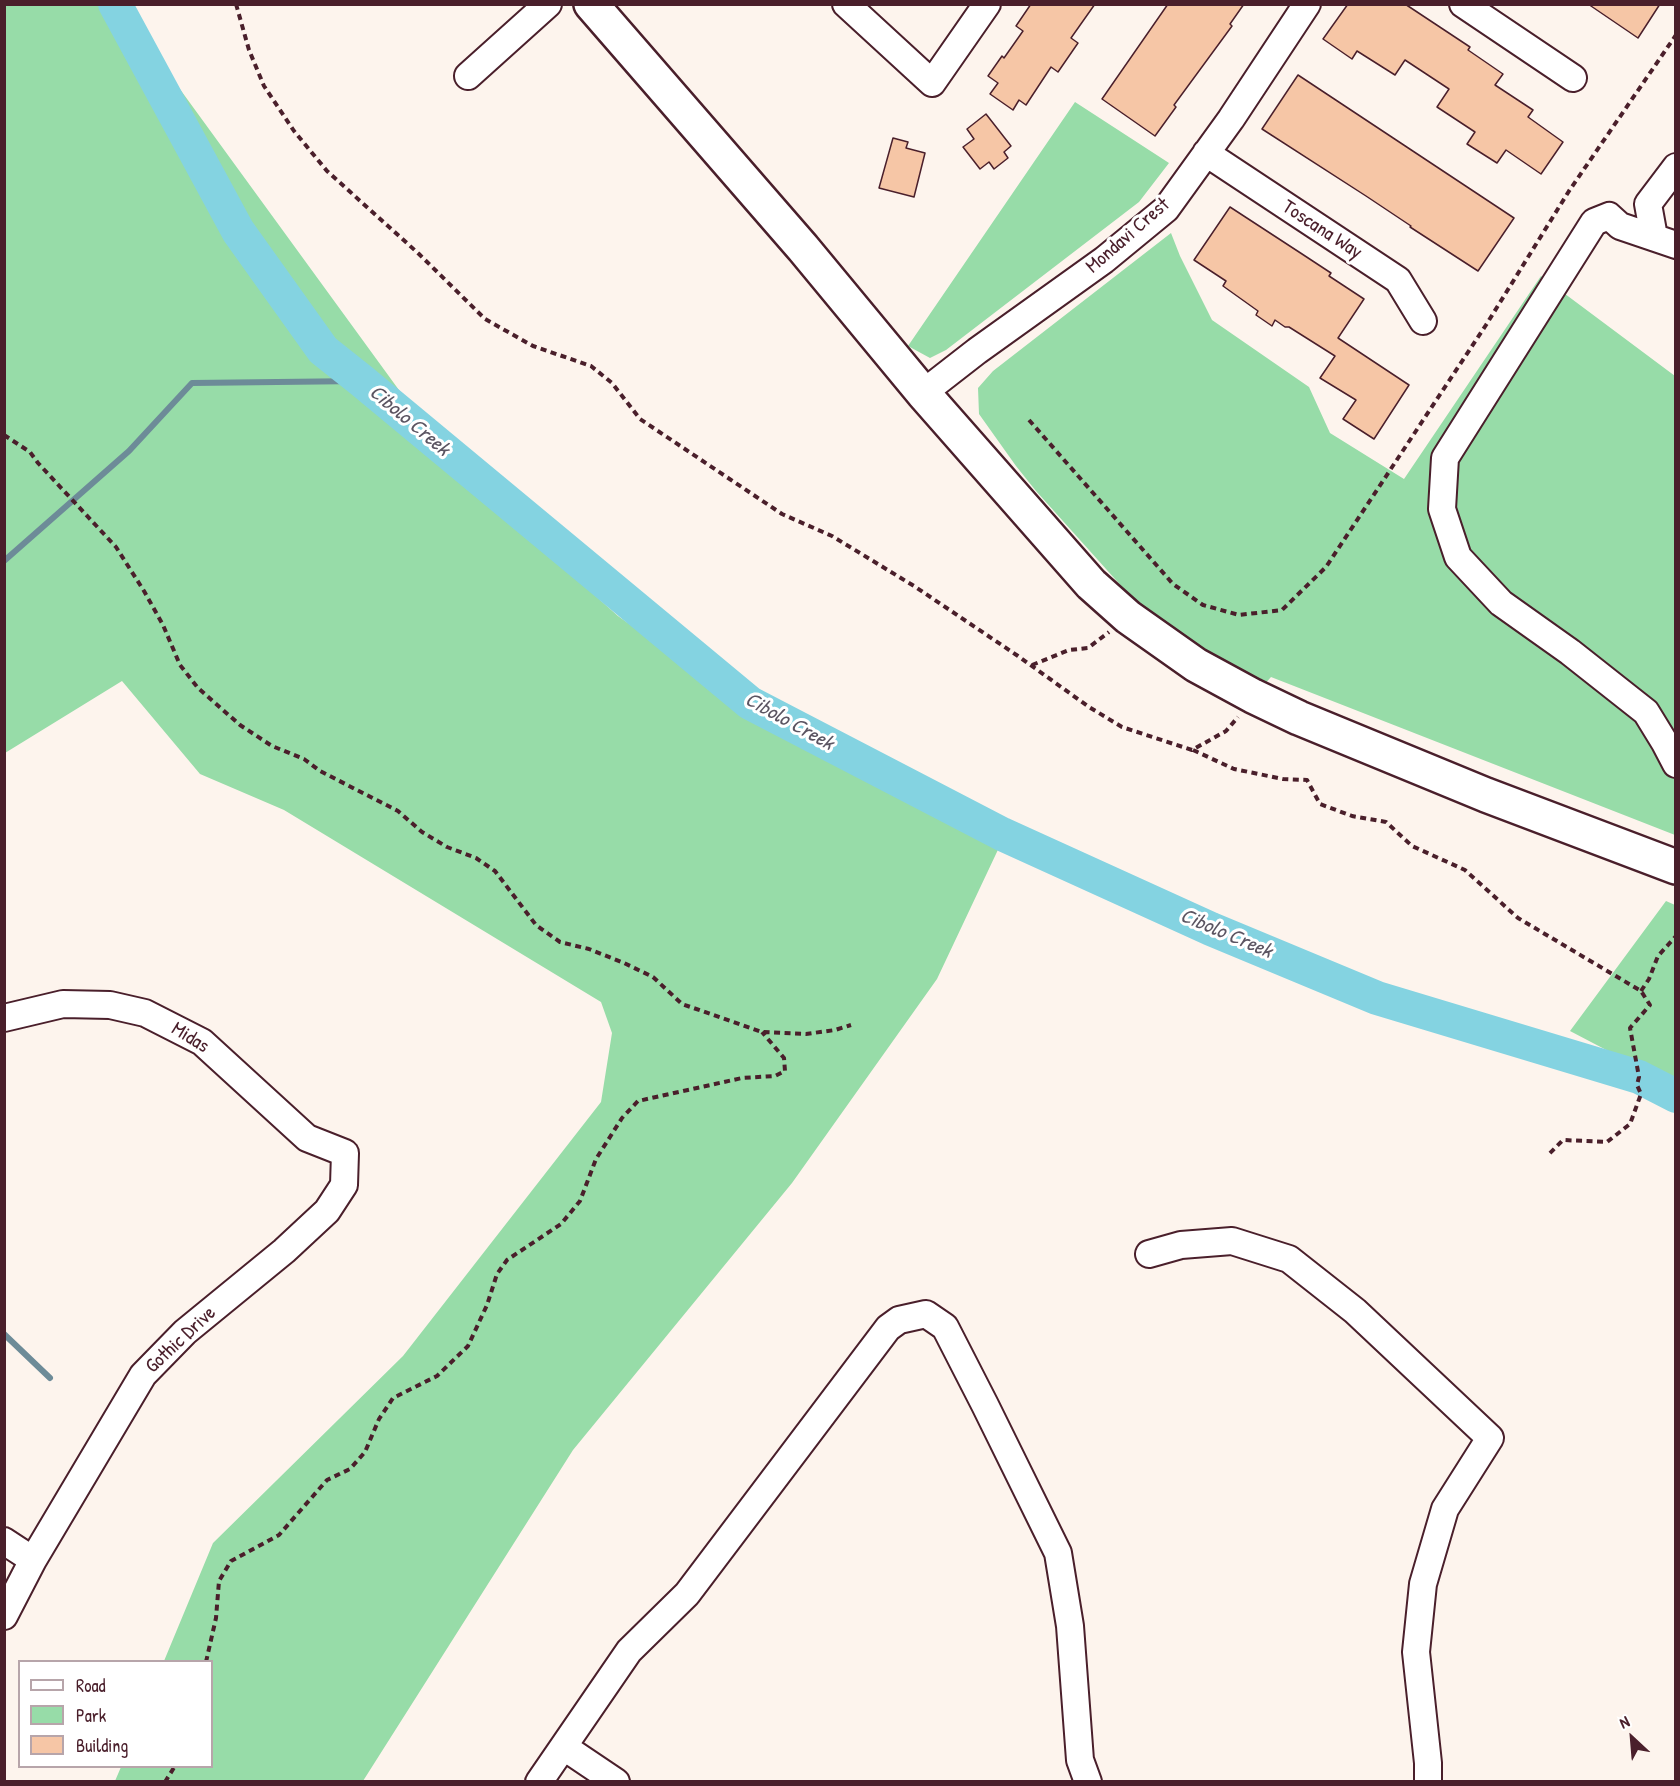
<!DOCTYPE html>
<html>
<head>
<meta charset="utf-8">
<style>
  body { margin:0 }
  #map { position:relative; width:1680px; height:1786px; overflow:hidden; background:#fdf4ed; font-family:"Patrick Hand",sans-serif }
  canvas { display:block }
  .frame { position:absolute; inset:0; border:6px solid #4a1f2b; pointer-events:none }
  .legend { position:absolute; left:18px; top:1660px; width:195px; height:108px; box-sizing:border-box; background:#fff; border:2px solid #b7a5aa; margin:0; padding:8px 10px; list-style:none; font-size:18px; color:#4a1f2b }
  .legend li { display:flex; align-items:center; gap:12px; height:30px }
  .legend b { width:30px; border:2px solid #b7a5aa }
  .north { position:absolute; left:1602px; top:1708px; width:60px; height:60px; -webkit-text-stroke:4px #fff; paint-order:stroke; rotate:334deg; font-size:16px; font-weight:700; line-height:24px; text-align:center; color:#4a1f2b }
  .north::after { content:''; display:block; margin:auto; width:21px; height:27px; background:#4a1f2b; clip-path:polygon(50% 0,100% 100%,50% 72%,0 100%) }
</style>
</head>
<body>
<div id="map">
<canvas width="1680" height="1786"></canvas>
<div class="frame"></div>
<ul class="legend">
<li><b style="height:8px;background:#fff"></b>Road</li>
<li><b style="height:16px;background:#97dca8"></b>Park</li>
<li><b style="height:16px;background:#f6c6a6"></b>Building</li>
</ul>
<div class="north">N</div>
</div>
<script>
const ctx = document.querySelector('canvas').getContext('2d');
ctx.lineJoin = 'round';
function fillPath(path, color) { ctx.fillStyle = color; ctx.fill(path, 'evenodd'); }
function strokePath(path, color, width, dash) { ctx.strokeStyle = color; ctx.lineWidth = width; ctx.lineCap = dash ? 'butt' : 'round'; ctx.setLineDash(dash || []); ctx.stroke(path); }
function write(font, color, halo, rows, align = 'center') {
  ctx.font = font + ' "Patrick Hand",sans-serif'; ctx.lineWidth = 6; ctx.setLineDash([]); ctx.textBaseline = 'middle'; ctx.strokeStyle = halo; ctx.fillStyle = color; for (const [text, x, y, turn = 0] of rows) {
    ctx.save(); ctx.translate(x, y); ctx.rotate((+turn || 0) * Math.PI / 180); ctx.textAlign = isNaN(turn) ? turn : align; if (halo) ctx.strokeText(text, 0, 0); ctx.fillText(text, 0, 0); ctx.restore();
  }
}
fillPath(new Path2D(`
  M5 4 128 5 158 59 463 478 618 616 766 722 936 813 1004 837 937 979 792 1183 573 1450 363 1781H115L121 1767 212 1766V1662L164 1661 213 1543 403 1356 601 1102 612 1033 601 1002 284 810 200 774 122 681 5 753Z
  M1075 102 1169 163 1139 202 946 350 930 358 908 346Z
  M1171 233 1180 256 1212 320 1309 387 1330 433 1404 479 1541 276 1675 376V835L1271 677 1264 685 1150 618 1036 491 1016 466 979 414 978 388 993 371Z
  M1666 901 1675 905V1086L1570 1031Z`), '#97dca8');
strokePath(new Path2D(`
  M4 561 129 451 192 383 362 381
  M4 1334 50 1378`), '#6d8b98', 6);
strokePath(new Path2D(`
  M115 4 238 231 323 350 362 381 750 703 1002 834 1211 929 1377 998 1639 1077 1676 1096`), '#84d3e1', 34);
const building = new Path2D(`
  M1031 4H1095L1071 38 1078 43 1058 72 1051 67 1026 105 1019 100 1013 110 990 94 998 83 988 76 1002 56 1004 58 1023 31 1016 26Z
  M1168 4H1244L1230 24 1232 26 1174 105 1176 107 1155 136 1102 99Z
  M1348 4H1405L1470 47 1468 50 1503 74 1495 85 1533 110 1528 117 1563 142 1541 174 1506 150 1497 163 1467 144 1475 132 1437 107 1449 89 1405 60 1395 75 1357 51 1352 59 1323 39Z
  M1588 4H1660L1638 38Z
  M1298 75 1514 218 1478 271 1410 227 1411 226 1366 196 1262 129Z
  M986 114 1011 146 1004 152 1008 158 994 169 989 162 980 169 963 147 974 139 967 129Z
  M893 138 908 142 906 148 925 153 914 197 879 188Z
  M1230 207 1299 252 1331 273 1329 276 1364 299 1338 338 1409 385 1374 439 1343 419 1356 400 1320 378 1335 356 1289 327H1285L1275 320 1272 326 1256 315 1258 311 1223 286 1226 281 1194 260Z`);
fillPath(building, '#f6c6a6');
strokePath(building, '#4a1f2b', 1.5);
const minor = new Path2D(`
  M846 4 932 83 987 4
  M1463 4 1573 78
  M468 76 548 4
  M1206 153 1398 280 1423 321
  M1654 237 1648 204 1676 167
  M1676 245 1620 226 1609 216 1594 222 1445 458 1442 509 1458 557 1501 603 1570 652 1646 712 1665 743 1676 764
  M923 393 977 351 1104 260 1166 209 1231 119 1307 4
  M4 1018 63 1004 110 1005 145 1013 202 1042 307 1138 345 1153 344 1185 327 1211 284 1251 185 1332 143 1375 33 1560 4 1616
  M1149 1254 1181 1245 1232 1241 1289 1259 1355 1311 1490 1438 1445 1509 1423 1584 1416 1652 1428 1763V1782
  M4 1541 33 1560
  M564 1747 616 1782
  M539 1782 629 1651 687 1594 888 1328 899 1320 926 1314 945 1327 985 1405 1058 1553 1070 1626 1080 1760 1088 1782`);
const major = new Path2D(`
  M591 4 803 248 923 393 1091 584 1128 617 1196 665 1253 696 1299 718 1486 795 1676 867`);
strokePath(minor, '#4a1f2b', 30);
strokePath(major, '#4a1f2b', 38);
strokePath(new Path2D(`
  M236 4 249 50 264 86 294 131 327 171 419 254 485 319 533 346 591 366 612 383 640 419 782 514 832 536 914 586 1018 656 1089 707 1122 727 1192 750 1226 731 1238 717
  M1029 420 1173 584 1203 605 1239 615 1282 610 1326 567 1486 325 1569 191 1676 35
  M4 435 30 452 38 463 116 547 144 591 163 625 180 665 198 688 240 725 272 746 304 759 320 771 398 811 422 832 447 847 476 858 495 871 536 925 560 942 589 949 624 963 653 977 682 1004 762 1032 806 1034 835 1030 851 1025
  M1032 665 1069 650 1088 648 1109 632
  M1193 750 1234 769 1283 779 1307 780 1320 804 1352 816 1386 822 1412 846 1465 870 1518 918 1641 991 1650 1005 1630 1028 1639 1077 1637 1085 1641 1094 1630 1124 1607 1142 1563 1140 1549 1154
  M1641 991 1649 979 1658 956 1676 936
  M206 1662 216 1618 219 1581 231 1561 279 1535 327 1480 350 1469 365 1452 379 1419 393 1398 437 1376 468 1346 487 1305 497 1274 507 1260 561 1224 580 1201 596 1159 622 1118 638 1101 742 1078 775 1076 785 1071 784 1058 762 1032
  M165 1782 175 1766`), '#4a1f2b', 4, [6, 4.5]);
strokePath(minor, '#fff', 26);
strokePath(major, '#fff', 33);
write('20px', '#4a1f2b', '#fff', [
  ["Toscana Way",1322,230,33],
  ["Mondavi Crest",1128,236,-41],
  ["Midas",190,1038,32],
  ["Gothic Drive",181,1340,-43]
]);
write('italic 21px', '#5b5562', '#fff', [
  ["Cibolo Creek",409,421,40],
  ["Cibolo Creek",789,722,29],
  ["Cibolo Creek",1226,934,23]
]);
</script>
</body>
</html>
